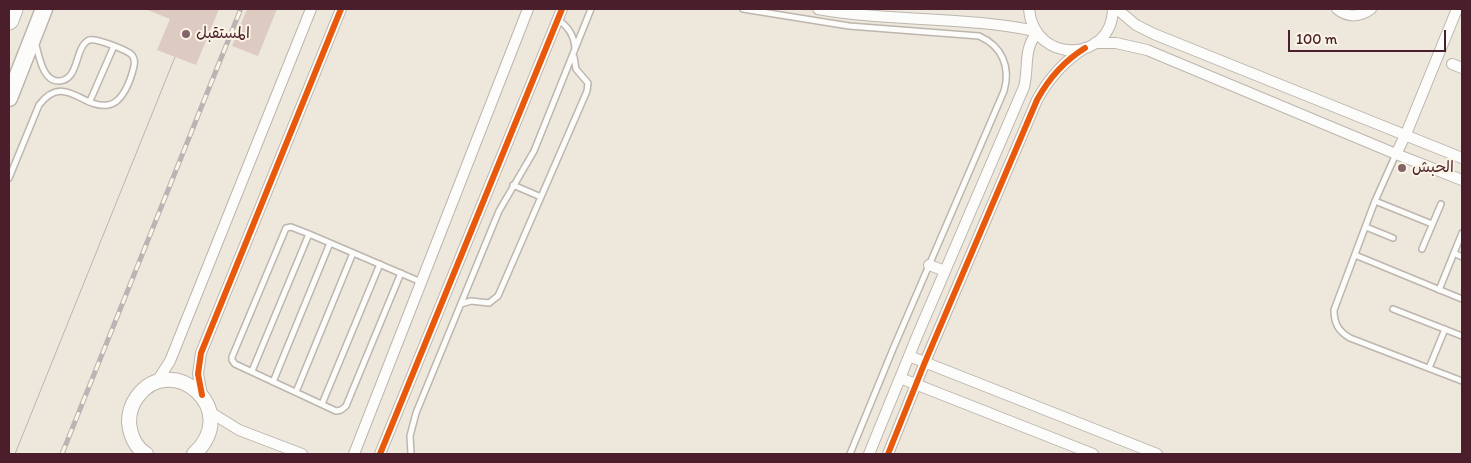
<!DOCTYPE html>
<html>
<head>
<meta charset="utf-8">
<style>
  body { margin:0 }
  #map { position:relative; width:1471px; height:463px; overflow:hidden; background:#ede8db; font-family:Itim,sans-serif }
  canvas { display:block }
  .frame { position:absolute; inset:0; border:10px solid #4a1f2b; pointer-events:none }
  .scale { position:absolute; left:1288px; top:30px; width:158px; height:22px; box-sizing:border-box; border:2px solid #4a1f2b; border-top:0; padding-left:6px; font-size:15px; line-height:18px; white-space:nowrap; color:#4a1f2b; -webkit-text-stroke:4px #fcf5e5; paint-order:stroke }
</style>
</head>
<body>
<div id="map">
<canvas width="1471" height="463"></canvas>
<div class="frame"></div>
<div class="scale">100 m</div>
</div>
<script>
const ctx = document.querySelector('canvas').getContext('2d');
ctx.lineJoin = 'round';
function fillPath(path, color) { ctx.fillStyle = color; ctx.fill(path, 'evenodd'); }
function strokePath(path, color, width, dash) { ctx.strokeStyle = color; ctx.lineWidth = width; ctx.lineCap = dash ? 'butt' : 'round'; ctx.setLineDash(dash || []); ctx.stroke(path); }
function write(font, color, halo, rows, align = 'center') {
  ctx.font = font + ' Itim,"Playpen Sans Arabic",sans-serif'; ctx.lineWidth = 4; ctx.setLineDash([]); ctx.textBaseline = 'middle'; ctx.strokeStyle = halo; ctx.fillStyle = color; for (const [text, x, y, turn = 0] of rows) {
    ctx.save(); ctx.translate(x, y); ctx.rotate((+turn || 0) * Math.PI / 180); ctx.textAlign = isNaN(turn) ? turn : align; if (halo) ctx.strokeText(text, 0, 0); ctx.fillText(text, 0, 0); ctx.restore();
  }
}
fillPath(new Path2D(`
  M145 9H219L196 65 157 50 170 19Z
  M247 9H277L258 56 232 46Z`), '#ddcac1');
const lane = new Path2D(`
  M743 9 849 26 979 36C1002 46 1011 67 1004 91L893 349 850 454
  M557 19C568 26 574 35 575 48
  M90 101 114 46
  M1396 154 1375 201 1334 310C1334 323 1338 331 1350 338L1462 381
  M9 178 39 105C64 72 82 109 108 105 123 103 131 79 134 66 135 62 134 58 132 55 127 50 96 38 89 40 74 47 80 80 59 81 42 82 39 54 35 42
  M513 185 541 197
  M1375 201 1432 224
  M1366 227 1393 238
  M1422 249 1441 204
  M1454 253 1462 257
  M1355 255 1462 299
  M401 273 346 406 341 410 336 411 235 364 232 360V357L286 228 291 227 309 234 421 282
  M1439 290 1462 233
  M461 304 471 301 489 303 498 296 587 91 588 83 576 69 574 57
  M1393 309 1462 336
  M1429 368 1445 329
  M252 371 309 234
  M273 382 330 243
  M296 392 353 253
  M322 404 380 264
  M411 454 410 436 416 413 499 211 534 151 591 9`);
const street = new Path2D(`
  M818 9C890 22 964 16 1035 31
  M1029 9C1034 65 1112 63 1113 9
  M1117 9 1136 25 1154 34 1462 158
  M1337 9C1348 18 1360 17 1371 9
  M1095 43H1116L1147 50 1396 154 1462 180
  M1452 64 1462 68
  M1396 154 1406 134 1457 9
  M929 265 945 271
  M909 356 1157 454
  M900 378 1093 454
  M156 383 170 361 311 9
  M202 395 198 374 201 353 341 9
  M210 412 239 430 302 454
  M354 454 528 9
  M380 454 562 9
  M869 454 918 334 1024 87C1029 68 1023 49 1037 33
  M888 454 925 362 1037 100C1049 78 1064 61 1085 48`);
const secondary = new Path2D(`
  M146 454C135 447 130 434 129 422 129 413 132 404 137 397 171 350 243 409 194 454`);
const primary = new Path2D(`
  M9 98 44 9`);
const highway = new Path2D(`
  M9 20 13 9`);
strokePath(lane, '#bdb5ae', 8);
strokePath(street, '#bdb5ae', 12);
strokePath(secondary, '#bdb5ae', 16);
strokePath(primary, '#bdb5ae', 19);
strokePath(highway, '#bdb5ae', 21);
strokePath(lane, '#fcfcfa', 5);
strokePath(street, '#fcfcfa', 10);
strokePath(secondary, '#fcfcfa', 14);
strokePath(primary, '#fcfcfa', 16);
strokePath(highway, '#fcfcfa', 19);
strokePath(new Path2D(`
  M15 454 175 57`), '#bab4b4', 1);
const rail = new Path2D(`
  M62 454 240 11`);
strokePath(rail, '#bab4b4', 5);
strokePath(rail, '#fcf5e5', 3, [9]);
strokePath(new Path2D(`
  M202 395 198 374 201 353 341 9
  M380 454 562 9
  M888 454 925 362 1037 100C1049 78 1064 61 1085 48`), '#e8590c', 6);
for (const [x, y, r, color] of [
  [186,34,5,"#836569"],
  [1402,168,5,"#836569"]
]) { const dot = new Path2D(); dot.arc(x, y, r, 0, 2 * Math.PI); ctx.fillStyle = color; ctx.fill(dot); strokePath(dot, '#fcf5e5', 2); }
write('16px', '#4a1f2b', '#fcf5e5', [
  ["المستقبل",196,34],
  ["الحبش",1412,168]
], 'left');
</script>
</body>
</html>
